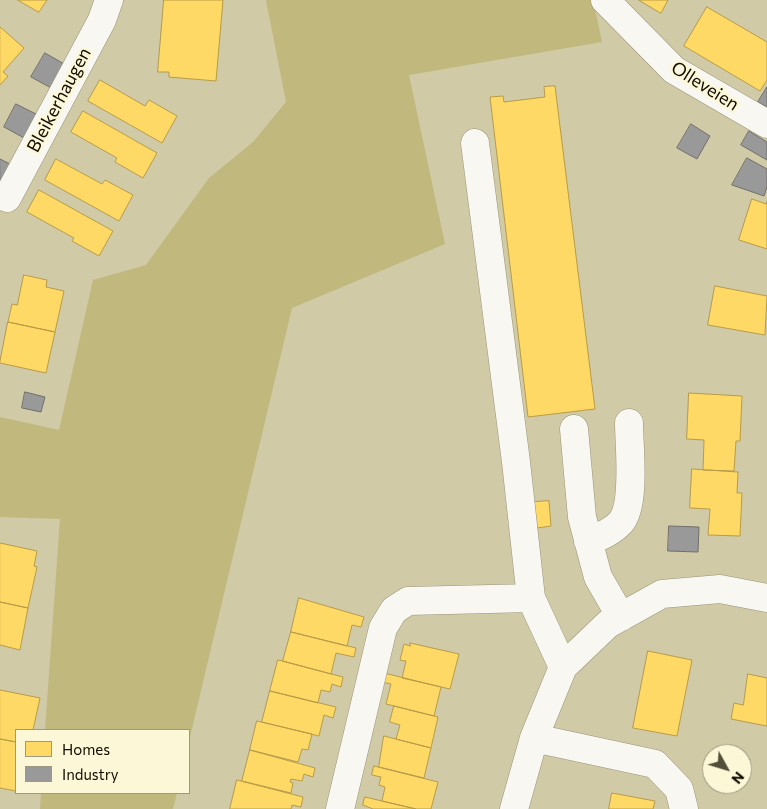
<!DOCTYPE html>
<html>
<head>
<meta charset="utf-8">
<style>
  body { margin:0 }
  #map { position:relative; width:767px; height:809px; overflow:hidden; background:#d0caa7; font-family:Commissioner,sans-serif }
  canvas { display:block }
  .legend { position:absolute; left:15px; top:729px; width:175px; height:65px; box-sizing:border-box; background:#fcf7d7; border:1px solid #9e9981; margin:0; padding:6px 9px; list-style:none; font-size:15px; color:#100c00 }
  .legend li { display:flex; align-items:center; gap:10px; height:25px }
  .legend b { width:25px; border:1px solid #9e9981 }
  .north { position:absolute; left:702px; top:744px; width:50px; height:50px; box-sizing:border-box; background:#fcf7d7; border:1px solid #9e9981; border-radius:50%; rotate:129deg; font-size:14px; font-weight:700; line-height:20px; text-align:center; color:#100c00 }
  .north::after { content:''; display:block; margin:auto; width:18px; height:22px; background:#534e3a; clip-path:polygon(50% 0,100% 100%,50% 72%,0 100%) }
</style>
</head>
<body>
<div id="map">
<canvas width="767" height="809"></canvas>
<ul class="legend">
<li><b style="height:14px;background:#ffd966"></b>Homes</li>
<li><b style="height:14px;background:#999"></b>Industry</li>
</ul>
<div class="north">N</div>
</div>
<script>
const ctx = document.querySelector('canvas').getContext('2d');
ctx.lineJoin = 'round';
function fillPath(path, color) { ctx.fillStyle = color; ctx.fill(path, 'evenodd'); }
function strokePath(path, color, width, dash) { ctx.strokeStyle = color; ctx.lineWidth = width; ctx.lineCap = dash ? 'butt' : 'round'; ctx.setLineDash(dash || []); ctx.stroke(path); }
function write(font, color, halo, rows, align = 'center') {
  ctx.font = font + ' Commissioner,sans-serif'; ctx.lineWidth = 5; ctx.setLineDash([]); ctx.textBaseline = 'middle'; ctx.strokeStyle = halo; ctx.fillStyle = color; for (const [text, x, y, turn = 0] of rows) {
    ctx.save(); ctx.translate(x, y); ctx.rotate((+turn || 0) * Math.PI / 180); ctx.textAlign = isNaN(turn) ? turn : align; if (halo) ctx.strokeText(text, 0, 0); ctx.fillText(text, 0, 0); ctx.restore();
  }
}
fillPath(new Path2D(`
  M266 0H593L602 42 409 75 445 244 292 308 189 741V730H45L60 519 0 517V417L59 430 93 280 146 265 209 178 253 142 286 102Z
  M41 793H177L173 809H40Z`), '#c1b87d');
const homes = new Path2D(`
  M18 0H47L39 12Z
  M164 0H223L216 81 169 77V72H158Z
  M639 0H668L661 13Z
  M707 7 767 42V80L760 91 684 46Z
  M0 27 24 48 3 72 8 76 0 85Z
  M100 80 145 106 149 100 177 116 162 143 88 101Z
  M555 86 595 409 528 417 490 97 503 96 504 102 545 97 544 87Z
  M83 111 157 153 143 178 115 162 117 158 71 132Z
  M56 159 102 184 105 180 133 195 119 221 45 180Z
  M39 190 113 231 99 256 72 241 74 238 27 212Z
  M752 199 766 204 767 201V249L739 240Z
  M24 275 47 280 46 287 64 291 55 332 8 322 12 304 17 305Z
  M715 286 767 296 765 335 708 325Z
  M8 322 55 332 46 373 0 363Z
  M689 393 742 396 740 441H736L734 471 703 470 704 440 687 439Z
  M692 469 738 472 737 493H742L740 536 708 535 710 509 690 508Z
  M549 501 551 526 537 528 534 502Z
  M0 543 37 551 34 566 37 567 28 608 0 602Z
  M299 598 364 617 361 627 352 625 347 646 291 632Z
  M0 602 28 608 20 650 0 645Z
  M291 632 356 648 354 657 336 653 331 674 283 661Z
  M410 643 459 654 450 689 402 678 406 661 400 660 404 644 410 646Z
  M648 651 692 660 677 736 633 728Z
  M278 660 343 677 341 687 332 684 330 692 321 690 318 703 270 691Z
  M384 673 441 687 434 716 386 704 391 684 382 682Z
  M748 674 767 678V726L731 719 734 703 743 705Z
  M0 690 40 698 33 730H16V742L0 739Z
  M270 691 336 707 333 718 324 715 319 736 262 722Z
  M394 706 438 717 431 748 396 739 400 725 390 722Z
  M257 721 312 734 308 750 302 749 298 762 250 750Z
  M384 736 431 748 424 778 379 767Z
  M0 739 16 742V791L0 788Z
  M250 750 315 768 313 777 304 774 302 781 291 779 290 782 293 783 291 793 242 781Z
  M374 766 438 782 431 809H416L382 801 385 787 379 785 381 777 372 775Z
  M237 780 303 797 301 807 292 805 291 809H230Z
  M612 793 655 801 653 809H609Z
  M365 797 416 809H373L363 805Z`);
fillPath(homes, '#ffd966');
strokePath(homes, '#b79c47', 1);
const industry = new Path2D(`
  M45 53 66 65 53 89 31 77Z
  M767 87V107L758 102Z
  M16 104 38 115 26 139 4 127Z
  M691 124 710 136 697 159 677 148Z
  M749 131 767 142V160L741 145Z
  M747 158 767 169V187L764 196 732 185Z
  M0 159 12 165 0 185Z
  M25 392 45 397 41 412 22 408Z
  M669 526 699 527 698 552 668 551Z`);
fillPath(industry, '#999');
strokePath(industry, '#706f6b', 1);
const minor = new Path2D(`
  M605 0 674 70 767 124
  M475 143 516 462 531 598 563 667
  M7 198 102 20 109 0
  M574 429 582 517 598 577 621 617
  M588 541C601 536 612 532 621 522 636 504 629 446 629 423
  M534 738 655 764 679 789 684 809
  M340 809 383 628 394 610 408 601 531 598
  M514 809 534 738 563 667 608 624 662 594 720 589 767 598`);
strokePath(minor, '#989478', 29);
strokePath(minor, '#f8f7f2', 28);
write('18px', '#100c00', '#fcf7d7', [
  ["Olleveien",705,86,32],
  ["Bleikerhaugen",59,100,-62]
]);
</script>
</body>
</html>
